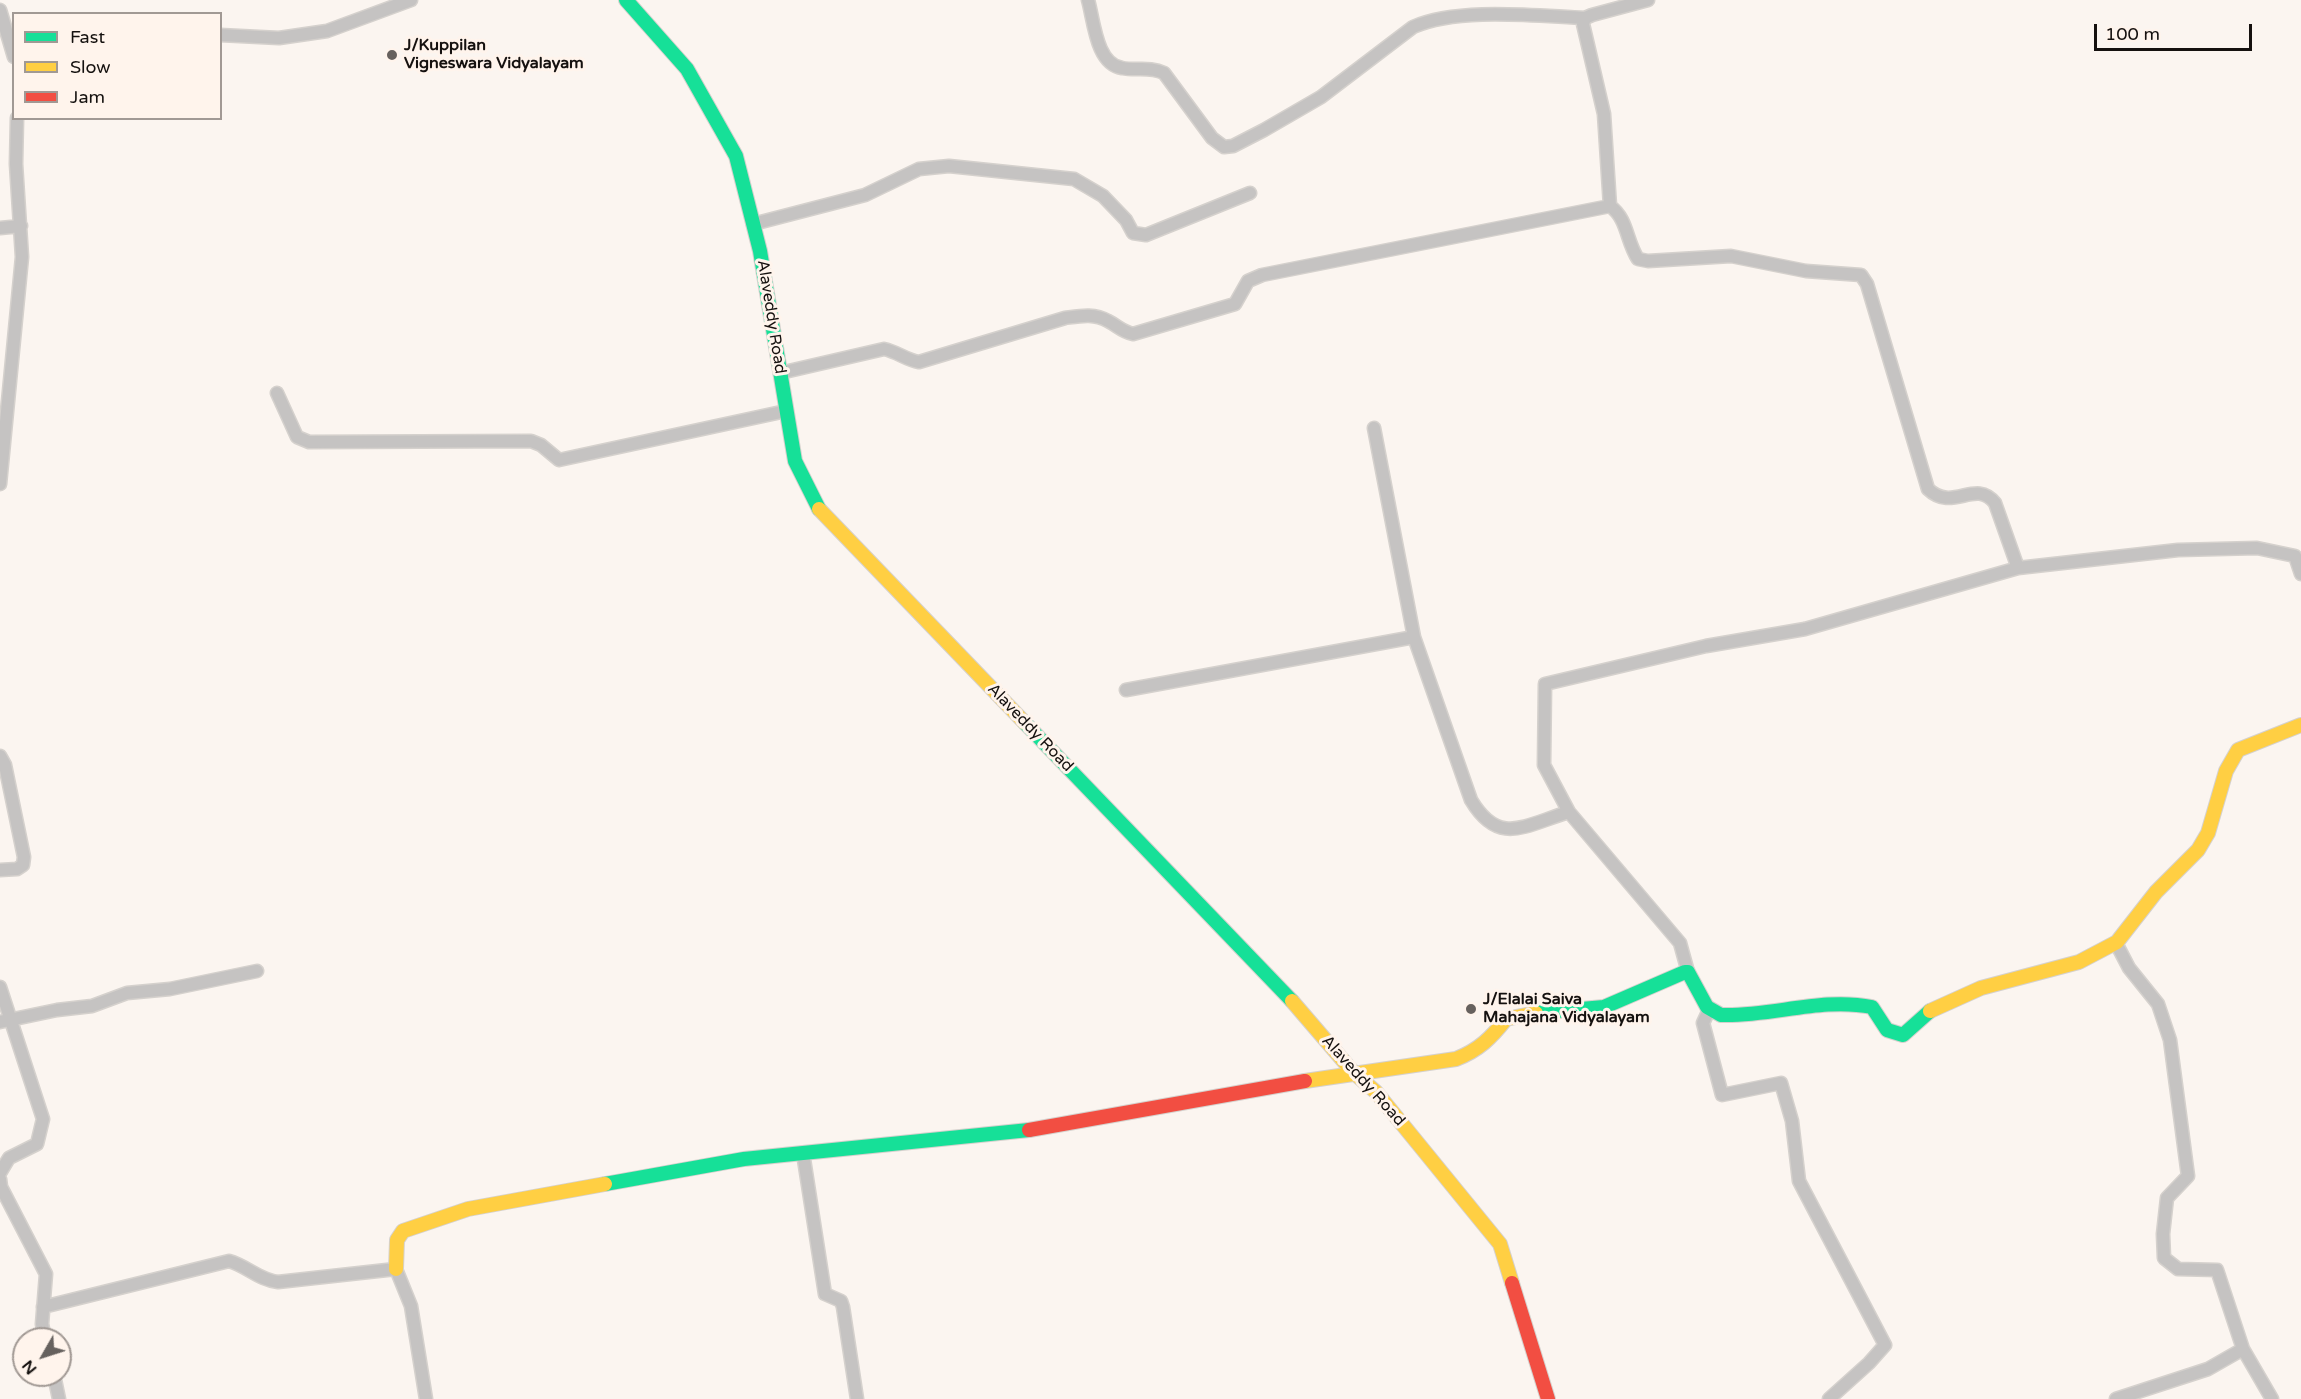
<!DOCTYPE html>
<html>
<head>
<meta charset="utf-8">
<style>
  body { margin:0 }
  #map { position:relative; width:2301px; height:1399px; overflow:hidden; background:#fbf5f0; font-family:"Varela Round",sans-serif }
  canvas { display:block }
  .legend { position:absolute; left:12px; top:12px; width:210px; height:108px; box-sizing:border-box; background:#fff4ec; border:2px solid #a19994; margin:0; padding:8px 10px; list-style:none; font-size:18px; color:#15110f }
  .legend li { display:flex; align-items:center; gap:12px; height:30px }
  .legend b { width:30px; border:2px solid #a19994 }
  .north { position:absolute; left:12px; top:1327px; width:60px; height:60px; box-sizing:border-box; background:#fff4ec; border:2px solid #a19994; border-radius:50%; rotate:231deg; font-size:16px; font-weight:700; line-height:24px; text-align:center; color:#15110f }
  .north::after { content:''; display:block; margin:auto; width:21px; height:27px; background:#66615e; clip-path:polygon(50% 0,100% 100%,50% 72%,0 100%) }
  .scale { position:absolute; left:2094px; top:24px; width:158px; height:27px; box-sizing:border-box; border:3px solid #15110f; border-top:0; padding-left:8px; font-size:18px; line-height:21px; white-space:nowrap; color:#15110f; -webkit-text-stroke:4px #fff4ec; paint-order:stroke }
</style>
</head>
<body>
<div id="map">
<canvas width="2301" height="1399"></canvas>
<ul class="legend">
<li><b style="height:8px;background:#16e098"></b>Fast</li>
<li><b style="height:8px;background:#ffcf43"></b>Slow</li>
<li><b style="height:8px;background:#f24e42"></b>Jam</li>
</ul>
<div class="north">N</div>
<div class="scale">100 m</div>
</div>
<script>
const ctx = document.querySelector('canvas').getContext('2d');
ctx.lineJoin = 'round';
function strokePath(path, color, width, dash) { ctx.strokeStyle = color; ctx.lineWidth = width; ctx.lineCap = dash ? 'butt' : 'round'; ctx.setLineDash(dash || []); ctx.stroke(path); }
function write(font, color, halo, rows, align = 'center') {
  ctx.font = font + ' "Varela Round",sans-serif'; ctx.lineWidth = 6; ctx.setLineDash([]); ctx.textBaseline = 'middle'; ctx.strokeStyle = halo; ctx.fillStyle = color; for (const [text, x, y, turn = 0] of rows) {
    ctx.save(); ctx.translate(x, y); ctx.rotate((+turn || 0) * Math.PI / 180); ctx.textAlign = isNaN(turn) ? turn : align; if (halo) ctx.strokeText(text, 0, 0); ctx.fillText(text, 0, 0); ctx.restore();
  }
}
const street = new Path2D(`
  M1088 0C1094 21 1096 64 1122 68 1137 71 1149 66 1164 73L1212 138 1224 147 1233 146 1264 130 1321 97 1413 27C1458 7 1536 16 1585 18
  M0 10 14 57
  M220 35 279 38 327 31 411 0
  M1610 206 1604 114 1583 24 1585 18 1592 15 1648 0
  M753 224 865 195 919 169 949 166 1074 179 1103 196 1126 220 1133 233 1146 235 1250 193
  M0 228 21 226
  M780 373 884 349C898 352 906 360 919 362L1065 318C1080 316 1094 313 1108 321 1118 326 1121 331 1133 334L1235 304 1248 281 1262 275 1610 206C1628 219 1626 241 1638 259L1648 261 1731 256 1806 271 1861 275 1867 284 1928 489C1953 513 1975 478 1995 503L2018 568
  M277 393 297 437 309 442 531 441 541 445 559 460 786 411
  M1374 428 1414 637 1471 800C1499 847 1525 825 1569 812
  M0 484 22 257 16 164 17 118
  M1126 690 1414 637
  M0 756 5 765 24 857 23 865 17 869 0 870
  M2116 943 2129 968 2158 1004 2170 1040 2188 1176 2167 1198 2163 1234 2164 1258 2178 1269 2217 1270 2243 1349 2272 1399
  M1688 972 1680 943 1569 812 1544 765 1545 684 1706 646 1805 629 2018 568 2178 550 2257 548 2295 556 2301 574
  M0 987 43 1119 37 1144 9 1158 0 1173
  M1709 1010 1703 1023 1722 1095 1781 1083 1792 1121 1799 1181 1885 1345 1869 1363 1829 1399
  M0 1022 57 1010 92 1006 127 993 170 989 257 971
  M803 1153 825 1294 841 1301 843 1307 857 1399
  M0 1179 1 1187 46 1274 42 1324 45 1339
  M43 1307 229 1261C247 1266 259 1280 278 1282L396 1269 411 1306 426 1399
  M54 1375 59 1399
  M2116 1399 2208 1369 2243 1349`);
const fast = new Path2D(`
  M626 0 687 69 736 156 760 251 795 461 819 509
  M1025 723 1292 1001
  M1536 1013 1604 1007 1685 972H1688L1707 1007 1721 1015C1772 1017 1820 997 1872 1007L1887 1030 1903 1035 1930 1011
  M605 1184 744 1159 1029 1130`);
const slow = new Path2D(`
  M819 509 1025 723
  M1292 1001 1353 1072 1376 1092 1500 1244 1512 1283
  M1930 1011 1981 988 2079 962 2117 942 2156 892 2198 850 2208 833 2226 771 2238 750 2301 725
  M1305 1081 1456 1059C1479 1050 1491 1038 1506 1019L1536 1013
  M396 1269 397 1240 403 1231 468 1209 605 1184`);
const jam = new Path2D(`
  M1029 1130 1305 1081
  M1512 1283 1548 1399`);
strokePath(street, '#d5d1cd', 15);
strokePath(fast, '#d5d1cd', 16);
strokePath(slow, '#d5d1cd', 16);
strokePath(jam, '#d5d1cd', 16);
strokePath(street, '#c5c3c2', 12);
strokePath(fast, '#16e098', 14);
strokePath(slow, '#ffcf43', 14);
strokePath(jam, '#f24e42', 14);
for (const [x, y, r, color] of [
  [392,55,6,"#66615e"],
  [1471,1009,6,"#66615e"]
]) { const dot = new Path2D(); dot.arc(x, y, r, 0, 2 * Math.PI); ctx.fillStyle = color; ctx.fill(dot); strokePath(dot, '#fff4ec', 2); }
write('bold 16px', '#15110f', '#fff4ec', [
  ["J/Kuppilan",404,46],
  ["Vigneswara Vidyalayam",404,64],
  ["J/Elalai Saiva",1483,1000],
  ["Mahajana Vidyalayam",1483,1018]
], 'left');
write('16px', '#15110f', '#fff4ec', [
  ["Alaveddy Road",771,317,81],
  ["Alaveddy Road",1030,728,46],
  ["Alaveddy Road",1363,1081,48]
]);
</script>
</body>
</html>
